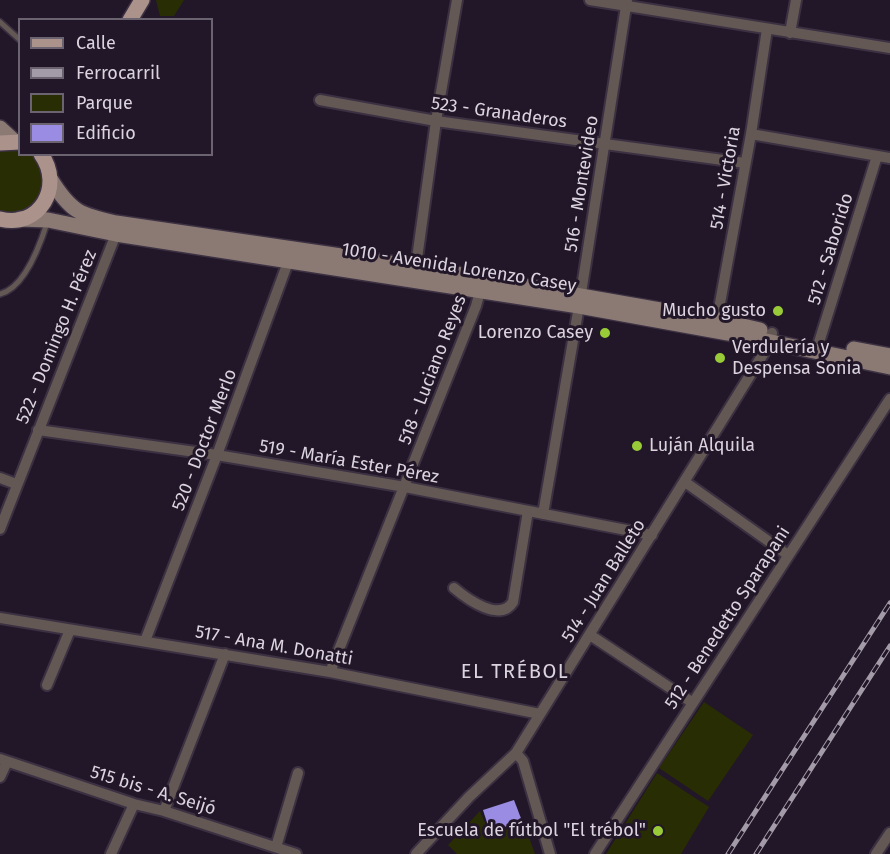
<!DOCTYPE html>
<html>
<head>
<meta charset="utf-8">
<style>
  body { margin:0 }
  #map { position:relative; width:890px; height:854px; overflow:hidden; background:#221728; font-family:"Fira Sans",sans-serif }
  canvas { display:block }
  .legend { position:absolute; left:18px; top:18px; width:195px; height:138px; box-sizing:border-box; background:#221728; border:2px solid #6c6371; margin:0; padding:8px 10px; list-style:none; font-size:18px; color:#dbd4df }
  .legend li { display:flex; align-items:center; gap:12px; height:30px }
  .legend b { width:30px; border:2px solid #6c6371 }
</style>
</head>
<body>
<div id="map">
<canvas width="890" height="854"></canvas>
<ul class="legend">
<li><b style="height:8px;background:#ab938c"></b>Calle</li>
<li><b style="height:8px;background:#a39ba8"></b>Ferrocarril</li>
<li><b style="height:16px;background:#292d03"></b>Parque</li>
<li><b style="height:16px;background:#9a8ce2"></b>Edificio</li>
</ul>
</div>
<script>
const ctx = document.querySelector('canvas').getContext('2d');
ctx.lineJoin = 'round';
function fillPath(path, color) { ctx.fillStyle = color; ctx.fill(path, 'evenodd'); }
function strokePath(path, color, width, dash) { ctx.strokeStyle = color; ctx.lineWidth = width; ctx.lineCap = dash ? 'butt' : 'round'; ctx.setLineDash(dash || []); ctx.stroke(path); }
function write(font, color, halo, rows, align = 'center') {
  ctx.font = font + ' "Fira Sans",sans-serif'; ctx.lineWidth = 6; ctx.setLineDash([]); ctx.textBaseline = 'middle'; ctx.strokeStyle = halo; ctx.fillStyle = color; for (const [text, x, y, turn = 0] of rows) {
    ctx.save(); ctx.translate(x, y); ctx.rotate((+turn || 0) * Math.PI / 180); ctx.textAlign = isNaN(turn) ? turn : align; if (halo) ctx.strokeText(text, 0, 0); ctx.fillText(text, 0, 0); ctx.restore();
  }
}
fillPath(new Path2D(`
  M156 0H184L174 16H160Z
  M0 146H19L20 154 35 155 45 169 40 202 21 215H0Z
  M704 702 753 735 708 801 659 768Z
  M657 773 709 807 681 854H606Z
  M480 811 490 835 524 823 535 854H457L448 845Z`), '#292d03');
fillPath(new Path2D(`
  M514 800 522 821 490 832 483 810Z`), '#9a8ce2');
const service = new Path2D(`
  M0 22 20 40
  M0 294C25 288 40 245 47 223`);
const minor = new Path2D(`
  M590 0 890 48
  M790 33 796 0
  M320 100 436 121 745 163
  M751 134 890 158
  M415 273 436 121 457 0
  M716 325 751 134 767 29
  M816 352 877 156
  M38 430 217 455 405 487 652 535
  M0 478 16 484
  M685 482 788 555
  M543 514 579 306 627 0
  M0 529 116 234V228
  M454 588C467 599 500 623 513 602L528 511
  M0 618 330 672 540 714
  M590 635 693 703
  M145 641 217 455 291 254
  M330 672 476 306 482 284
  M47 685 70 630
  M516 753 523 761 550 854
  M0 759 134 804 164 811 296 854
  M0 777 7 762
  M164 811 225 654
  M276 847 298 773
  M111 854 134 804
  M416 854 469 797 516 753 770 343 772 333
  M595 854 890 399
  M876 854 890 833`);
const secondary = new Path2D(`
  M0 128 14 141
  M51 180C71 212 80 215 116 223L416 267 717 320 760 330
  M20 219 48 220 116 234 579 306 728 333 890 367
  M854 349 890 356`);
const primary = new Path2D(`
  M130 20 142 0
  M0 143 20 142
  M0 219C40 229 64 186 41 154`);
strokePath(service, '#3c3142', 8);
strokePath(minor, '#3c3142', 14);
strokePath(secondary, '#3c3142', 18);
strokePath(primary, '#3c3142', 18);
strokePath(service, '#635854', 5);
strokePath(minor, '#635854', 10);
strokePath(secondary, '#8b7974', 15);
strokePath(primary, '#ab938c', 15);
const rail = new Path2D(`
  M728 854 890 603
  M756 854 890 646`);
strokePath(rail, '#a39ba8', 5);
strokePath(rail, '#221728', 3, [9]);
for (const [x, y, r, color] of [
  [778,311,6,"#98cb37"],
  [605,333,6,"#98cb37"],
  [720,358,6,"#98cb37"],
  [637,446,6,"#98cb37"],
  [658,831,6,"#98cb37"]
]) { const dot = new Path2D(); dot.arc(x, y, r, 0, 2 * Math.PI); ctx.fillStyle = color; ctx.fill(dot); strokePath(dot, '#221728', 2); }
write('18px', '#dbd4df', '#221728', [
  ["523 - Granaderos",499,113,8],
  ["514 - Victoria",726,178,-80],
  ["516 - Montevideo",582,184,-81],
  ["512 - Saborido",831,249,-73],
  ["1010 - Avenida Lorenzo Casey",459,268,9],
  ["522 - Domingo H. Pérez",57,337,-68],
  ["518 - Luciano Reyes",433,370,-69],
  ["520 - Doctor Merlo",205,440,-69],
  ["519 - María Ester Pérez",349,462,10],
  ["514 - Juan Balleto",604,581,-58],
  ["512 - Benedetto Sparapani",728,618,-57],
  ["517 - Ana M. Donatti",274,646,10],
  ["515 bis - A. Seijó",153,791,17]
]);
write('18px', '#dbd4df', '#221728', [
  ["Mucho gusto",766,311],
  ["Lorenzo Casey",593,333],
  ["Verdulería y",732,348,"left"],
  ["Despensa Sonia",732,369,"left"],
  ["Luján Alquila",649,446,"left"],
  ["Escuela de fútbol \"El trébol\"",646,831]
], 'right');
ctx.letterSpacing = '1.5px';
write('20px', '#dbd4df', '#221728', [
  ["EL TRÉBOL",515,672]
]);
ctx.letterSpacing = '0px';
</script>
</body>
</html>
